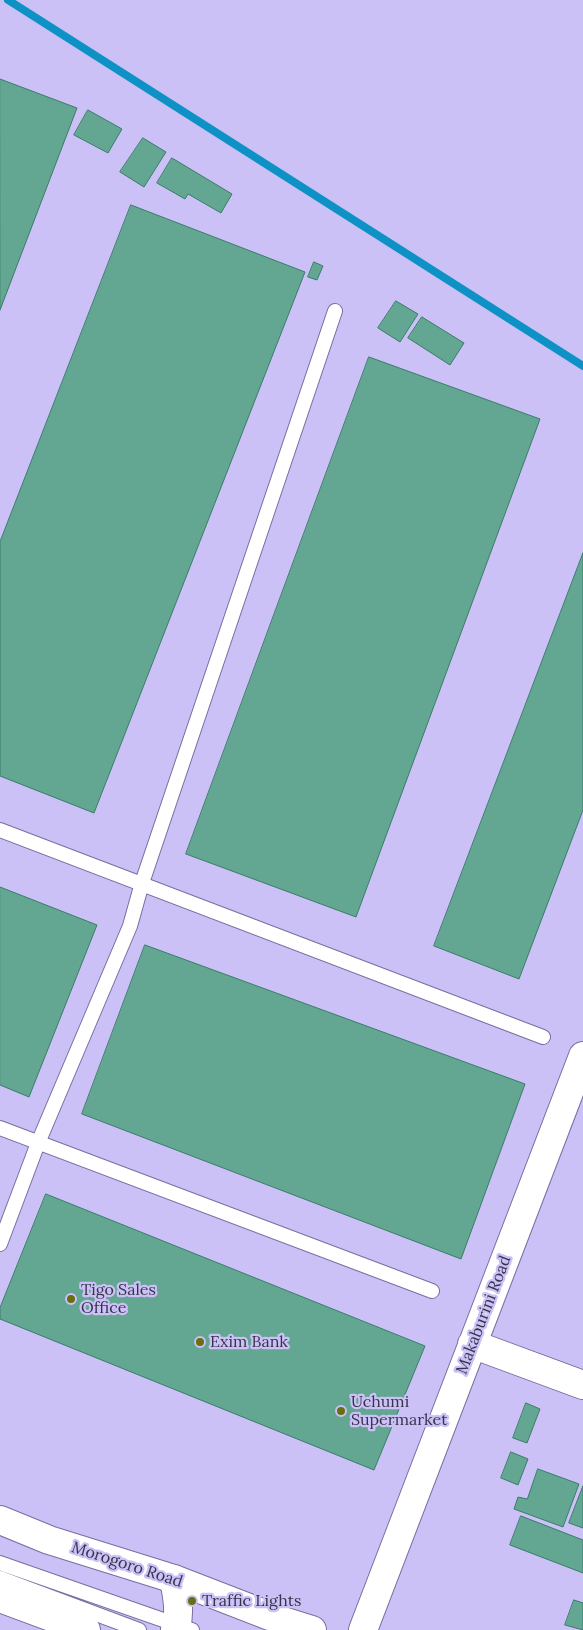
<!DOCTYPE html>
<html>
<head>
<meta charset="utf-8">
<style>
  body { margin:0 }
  canvas { display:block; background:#cbc1f7 }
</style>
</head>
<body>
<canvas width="583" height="1630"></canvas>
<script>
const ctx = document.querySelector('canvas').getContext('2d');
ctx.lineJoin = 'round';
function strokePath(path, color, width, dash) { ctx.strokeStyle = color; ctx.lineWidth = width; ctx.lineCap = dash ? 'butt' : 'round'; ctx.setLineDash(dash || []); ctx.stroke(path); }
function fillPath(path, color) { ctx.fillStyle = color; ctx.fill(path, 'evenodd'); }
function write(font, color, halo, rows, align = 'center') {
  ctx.font = font + ' Lora,serif'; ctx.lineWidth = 4.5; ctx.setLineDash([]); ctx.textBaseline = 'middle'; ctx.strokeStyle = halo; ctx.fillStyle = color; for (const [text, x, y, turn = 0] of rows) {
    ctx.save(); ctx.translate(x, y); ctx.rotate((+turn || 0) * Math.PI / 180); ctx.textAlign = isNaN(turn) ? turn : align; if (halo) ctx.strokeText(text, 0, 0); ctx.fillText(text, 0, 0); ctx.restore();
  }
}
strokePath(new Path2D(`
  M8 0 583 366`), '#0e91c4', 8);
const building = new Path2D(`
  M0 79 77 108 0 310Z
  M88 110 122 129 108 153 74 135Z
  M143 138 166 152 144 187 120 172Z
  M172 158 232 194 221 213 188 194 185 199 157 183Z
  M131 205 305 272 94 813 0 776V542Z
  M314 262 323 266 317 280 308 277Z
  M396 301 418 314 400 342 378 328Z
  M422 317 464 343 450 365 408 338Z
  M369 357 540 419 356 917 186 854Z
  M583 553V810L519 979 434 946Z
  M0 887 97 925 29 1097 0 1085Z
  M145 945 525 1084 461 1259 82 1114Z
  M46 1194 425 1346 374 1470 0 1319V1308Z
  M526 1403 540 1409 527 1443 513 1438Z
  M511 1452 528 1459 518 1485 501 1478Z
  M538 1469 579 1484 563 1527 514 1509 518 1497 527 1499Z
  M583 1486V1528L569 1523Z
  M521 1516 583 1540V1573L510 1545Z
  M574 1600 583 1603V1630L565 1625Z`);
fillPath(building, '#63a692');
strokePath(building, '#397d6a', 1);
const lane = new Path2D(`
  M0 830 543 1037
  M0 1128 432 1291
  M0 1244 38 1143 130 926 142 883 335 311
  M0 1563 192 1630
  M0 1578 139 1630`);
const street = new Path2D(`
  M472 1344 583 1385
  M363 1630 583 1056`);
const secondary = new Path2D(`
  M174 1579C177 1596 181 1613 175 1630`);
const highway = new Path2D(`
  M0 1520 49 1540 174 1579 280 1620 312 1630
  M0 1598 86 1630`);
strokePath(lane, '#786e9f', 16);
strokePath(street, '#786e9f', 30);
strokePath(secondary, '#786e9f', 30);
strokePath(highway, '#786e9f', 30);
strokePath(lane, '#fff', 14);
strokePath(street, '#fff', 28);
strokePath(secondary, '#fff', 28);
strokePath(highway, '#fff', 28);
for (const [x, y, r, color] of [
  [71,1299,5,"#696e13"],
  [200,1342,5,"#696e13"],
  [341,1411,5,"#696e13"],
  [192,1601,5,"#696e13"]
]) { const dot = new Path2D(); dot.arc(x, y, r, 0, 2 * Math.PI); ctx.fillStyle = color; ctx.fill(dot); strokePath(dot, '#cbc1f7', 2); }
write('16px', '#373348', '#cbc1f7', [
  ["Tigo Sales",81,1290],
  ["Office",81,1308],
  ["Exim Bank",210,1342],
  ["Uchumi",351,1402],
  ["Supermarket",351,1420],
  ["Traffic Lights",202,1601]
], 'left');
write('16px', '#373348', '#cbc1f7', [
  ["Makaburini Road",484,1315,-69],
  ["Morogoro Road",127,1565,18]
]);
</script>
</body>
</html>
